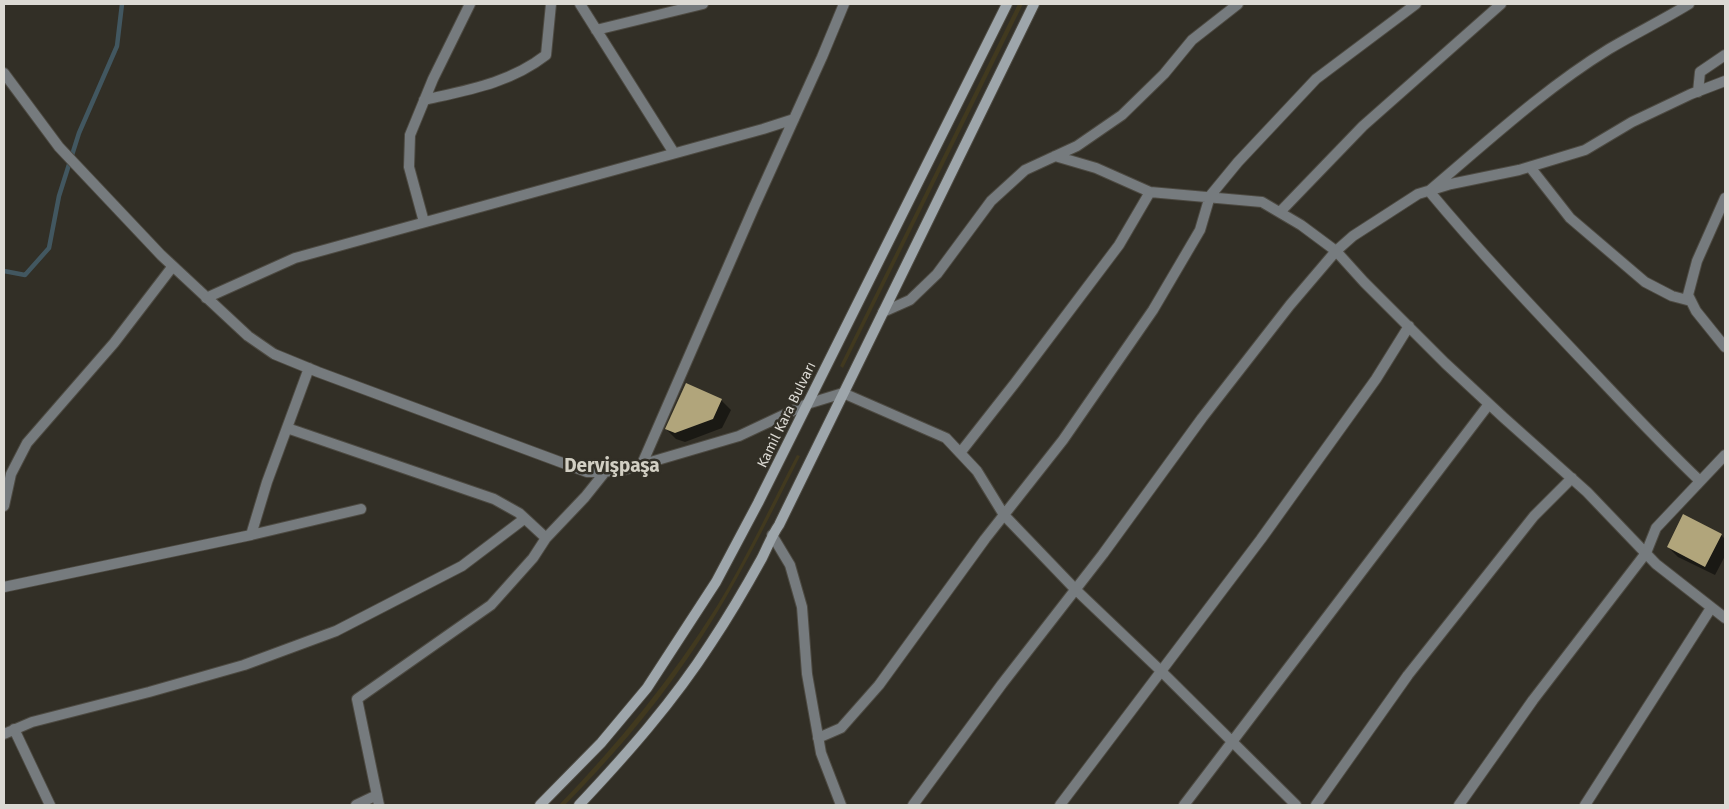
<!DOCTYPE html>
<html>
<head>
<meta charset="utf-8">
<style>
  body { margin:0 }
  #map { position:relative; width:1729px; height:809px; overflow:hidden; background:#322f26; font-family:"Fira Sans",sans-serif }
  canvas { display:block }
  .frame { position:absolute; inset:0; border:5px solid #dcdad4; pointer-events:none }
</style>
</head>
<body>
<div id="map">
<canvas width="1729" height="809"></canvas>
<div class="frame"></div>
</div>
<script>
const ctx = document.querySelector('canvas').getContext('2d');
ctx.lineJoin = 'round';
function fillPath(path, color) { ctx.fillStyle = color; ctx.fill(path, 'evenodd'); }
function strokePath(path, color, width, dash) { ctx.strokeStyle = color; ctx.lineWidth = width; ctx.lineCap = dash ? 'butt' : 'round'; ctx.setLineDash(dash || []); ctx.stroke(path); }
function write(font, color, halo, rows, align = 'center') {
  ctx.font = font + ' "Fira Sans",sans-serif'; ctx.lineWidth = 5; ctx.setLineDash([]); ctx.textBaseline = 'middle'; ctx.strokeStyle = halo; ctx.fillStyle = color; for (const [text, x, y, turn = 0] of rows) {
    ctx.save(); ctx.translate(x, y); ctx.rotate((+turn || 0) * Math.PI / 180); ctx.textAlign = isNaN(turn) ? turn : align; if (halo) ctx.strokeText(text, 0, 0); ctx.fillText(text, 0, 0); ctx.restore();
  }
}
fillPath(new Path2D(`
  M1018 4H1023L843 368 840 366Z
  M797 455 800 456C765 526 730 598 685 662 650 713 608 761 565 805H559C618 744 672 678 717 606 747 557 771 505 797 455Z`), '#41391f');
fillPath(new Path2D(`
  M721 400 731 410 722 428 685 442 676 439 666 429Z
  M1721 535 1725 539V556L1715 575 1678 557 1668 547Z`), '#0007');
strokePath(new Path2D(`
  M4 271 25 275 49 248 59 196 79 133 117 46 122 4`), '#425760', 4.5);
fillPath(new Path2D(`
  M686 383 722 399 713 419 675 433 665 429Z
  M1683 514 1722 534 1705 567 1667 547Z`), '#b1a57b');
const street = new Path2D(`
  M580 4 674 153
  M1689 4C1663 20 1636 33 1609 49 1544 89 1487 142 1429 191 1479 251 1532 307 1585 363 1623 403 1660 443 1700 481
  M596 30 703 4
  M4 73 59 147 161 255 248 336 274 354 318 372 587 472 620 471 739 436 807 404 843 393 946 438 977 471 1004 515 1075 589 1161 671 1296 805
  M1698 92 1700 72 1725 55
  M424 100C468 90 510 83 546 55L551 4
  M1055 156 1096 168 1150 192 1262 202 1301 225 1336 251 1364 282 1445 363 1503 417 1587 492 1656 564 1725 618
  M1530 167 1570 218 1645 282 1672 296 1691 301
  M1725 198 1697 261 1688 295 1696 311 1725 347
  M1280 212 1363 126 1501 4
  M424 222 409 167 410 135 433 79 470 4
  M206 298 295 258 763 129 794 119
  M883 312 910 300 937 274 991 201 1025 170 1077 146 1122 115 1164 74 1192 40 1238 4
  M287 428 494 499 519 513 546 538
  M960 453 1015 383 1119 245 1150 192
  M642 464 754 207 822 57 844 4
  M4 506 11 474 27 443 114 343 173 266
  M251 535 267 482 309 368
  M772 535 790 565 802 607 807 674 821 753 841 805
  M4 587 251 535 361 509
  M14 729 50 805
  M4 734 32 722 149 692 244 665 336 631 462 566 524 519
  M818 738 841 728 879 685 985 539 1063 440 1153 310 1200 230 1210 196 1238 162 1316 79 1416 4
  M356 805 377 795
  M379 805 357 699 491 605 533 558 546 538 585 497 605 472
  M913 805 1002 684 1103 554 1202 418 1290 305 1336 251 1353 236 1418 194 1451 184 1519 170 1585 150 1632 122 1691 94 1725 81
  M1060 805 1261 539 1376 379 1409 326
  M1184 805 1489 404
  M1316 805 1408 675 1534 516 1572 478
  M1459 805 1533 700 1646 553 1656 528 1725 455
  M1585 805 1711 608`);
const secondary = new Path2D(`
  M540 805 601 743 647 688 716 582 758 503 1007 4
  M579 805C627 754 673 702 711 643 729 616 746 587 762 558 768 546 772 535 779 525L1034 4`);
strokePath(street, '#4d4a42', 12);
strokePath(secondary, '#4d4a42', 12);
strokePath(street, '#767b7e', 10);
strokePath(secondary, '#9ea6ab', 10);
write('14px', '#dcdad4', '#322f26', [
  ["Kamil Kara Bulvarı",787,415,-64]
]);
write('bold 19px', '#d2cfc3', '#322f26', [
  ["Dervişpaşa",612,467]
]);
</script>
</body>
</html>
